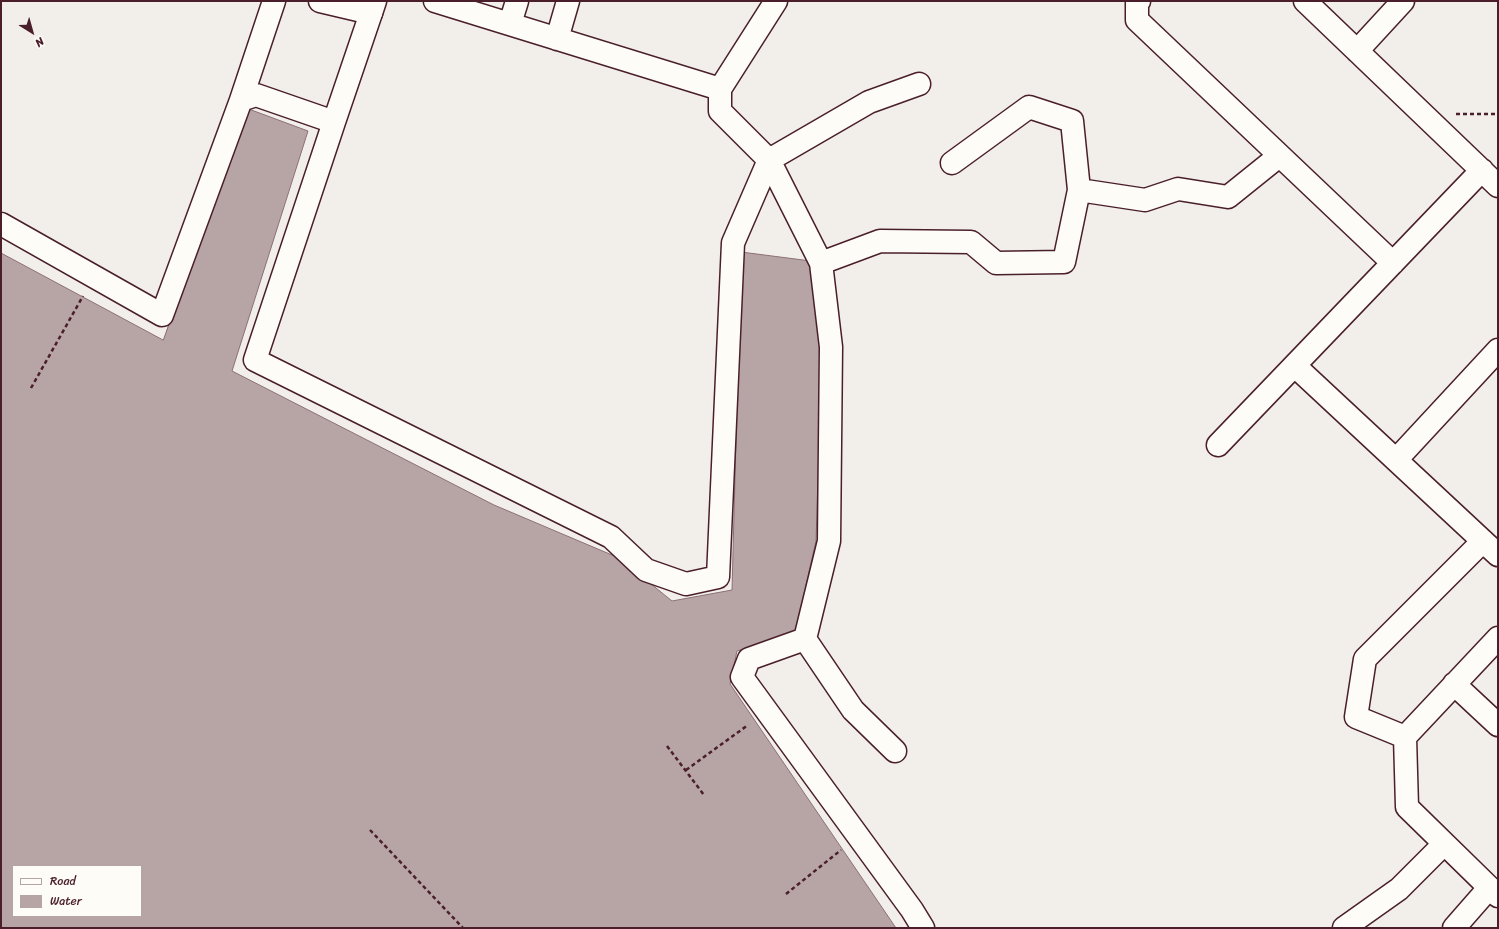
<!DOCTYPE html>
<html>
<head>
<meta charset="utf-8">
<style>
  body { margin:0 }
  #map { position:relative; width:1499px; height:929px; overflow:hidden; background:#f2efeb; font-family:Sriracha,sans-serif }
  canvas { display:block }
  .frame { position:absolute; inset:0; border:2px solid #4a1f2b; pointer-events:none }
  .legend { position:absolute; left:12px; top:865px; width:130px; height:52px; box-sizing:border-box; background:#fdfcf7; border:1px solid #b5a4a5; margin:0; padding:5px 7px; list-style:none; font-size:12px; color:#4a1f2b }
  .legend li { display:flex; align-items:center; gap:8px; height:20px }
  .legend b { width:20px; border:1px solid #b5a4a5 }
  .north { position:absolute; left:12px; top:12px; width:40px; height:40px; -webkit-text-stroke:3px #fdfcf7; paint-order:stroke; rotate:143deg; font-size:11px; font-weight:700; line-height:16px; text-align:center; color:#4a1f2b }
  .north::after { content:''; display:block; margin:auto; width:14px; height:18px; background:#4a1f2b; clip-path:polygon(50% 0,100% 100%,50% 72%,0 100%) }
</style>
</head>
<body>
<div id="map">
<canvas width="1499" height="929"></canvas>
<div class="frame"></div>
<ul class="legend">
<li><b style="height:5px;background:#fdfcf7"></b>Road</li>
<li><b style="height:11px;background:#b7a5a6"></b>Water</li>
</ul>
<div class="north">N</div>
</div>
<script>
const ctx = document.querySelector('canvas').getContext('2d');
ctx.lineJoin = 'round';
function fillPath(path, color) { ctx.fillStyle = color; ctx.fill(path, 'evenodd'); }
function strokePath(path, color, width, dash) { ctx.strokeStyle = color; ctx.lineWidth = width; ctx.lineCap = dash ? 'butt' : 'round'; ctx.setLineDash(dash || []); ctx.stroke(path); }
const water = new Path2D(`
  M246 108 308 131 232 371 494 505 619 558 672 601 732 590 741 252 811 261 822 351 816 541 795 634 737 651 730 684 896 928H1V253L163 340ZM13 866H141V916H13Z`);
fillPath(water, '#b7a5a6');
strokePath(water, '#8b6f75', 1);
const minor = new Path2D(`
  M435 1 720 89
  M776 1 720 89V111L769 160 821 263 831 347 829 541 805 639 749 659 742 677 912 910 923 928
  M1139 1 1137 3V20L1393 263
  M1305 1 1498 186
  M371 13 334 122 255 360 611 537 646 570 686 584 718 577 733 243 769 160 869 102 919 84
  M510 24 517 1
  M557 39 568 1
  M1357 51 1403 1
  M241 100 274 1
  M1079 190 1145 200 1178 189 1228 197 1279 156
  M1 224 162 315 241 100 256 95 334 122
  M821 263 880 241 971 242 996 263 1064 262 1079 190 1072 121 1029 107 952 163
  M1295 366 1498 555
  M1218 445 1482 170
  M1396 460 1498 350
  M1498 638 1405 737 1407 807 1498 896
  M805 639 853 710 895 751
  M1454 684 1498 725
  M1405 737 1356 717 1365 659 1483 541
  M1344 928 1399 889 1444 844
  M1454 928 1489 888`);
const major = new Path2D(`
  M320 1 371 13 375 1`);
strokePath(minor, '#4a1f2b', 25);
strokePath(major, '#4a1f2b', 25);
strokePath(new Path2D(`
  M1456 114H1498
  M31 388 83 296
  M667 746 704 795
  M686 770 748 725
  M370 830 463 928
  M786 894 841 850`), '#4a1f2b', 2.5, [4, 3]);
strokePath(minor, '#fdfcf7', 22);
strokePath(major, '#fdfcf7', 22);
</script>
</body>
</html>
